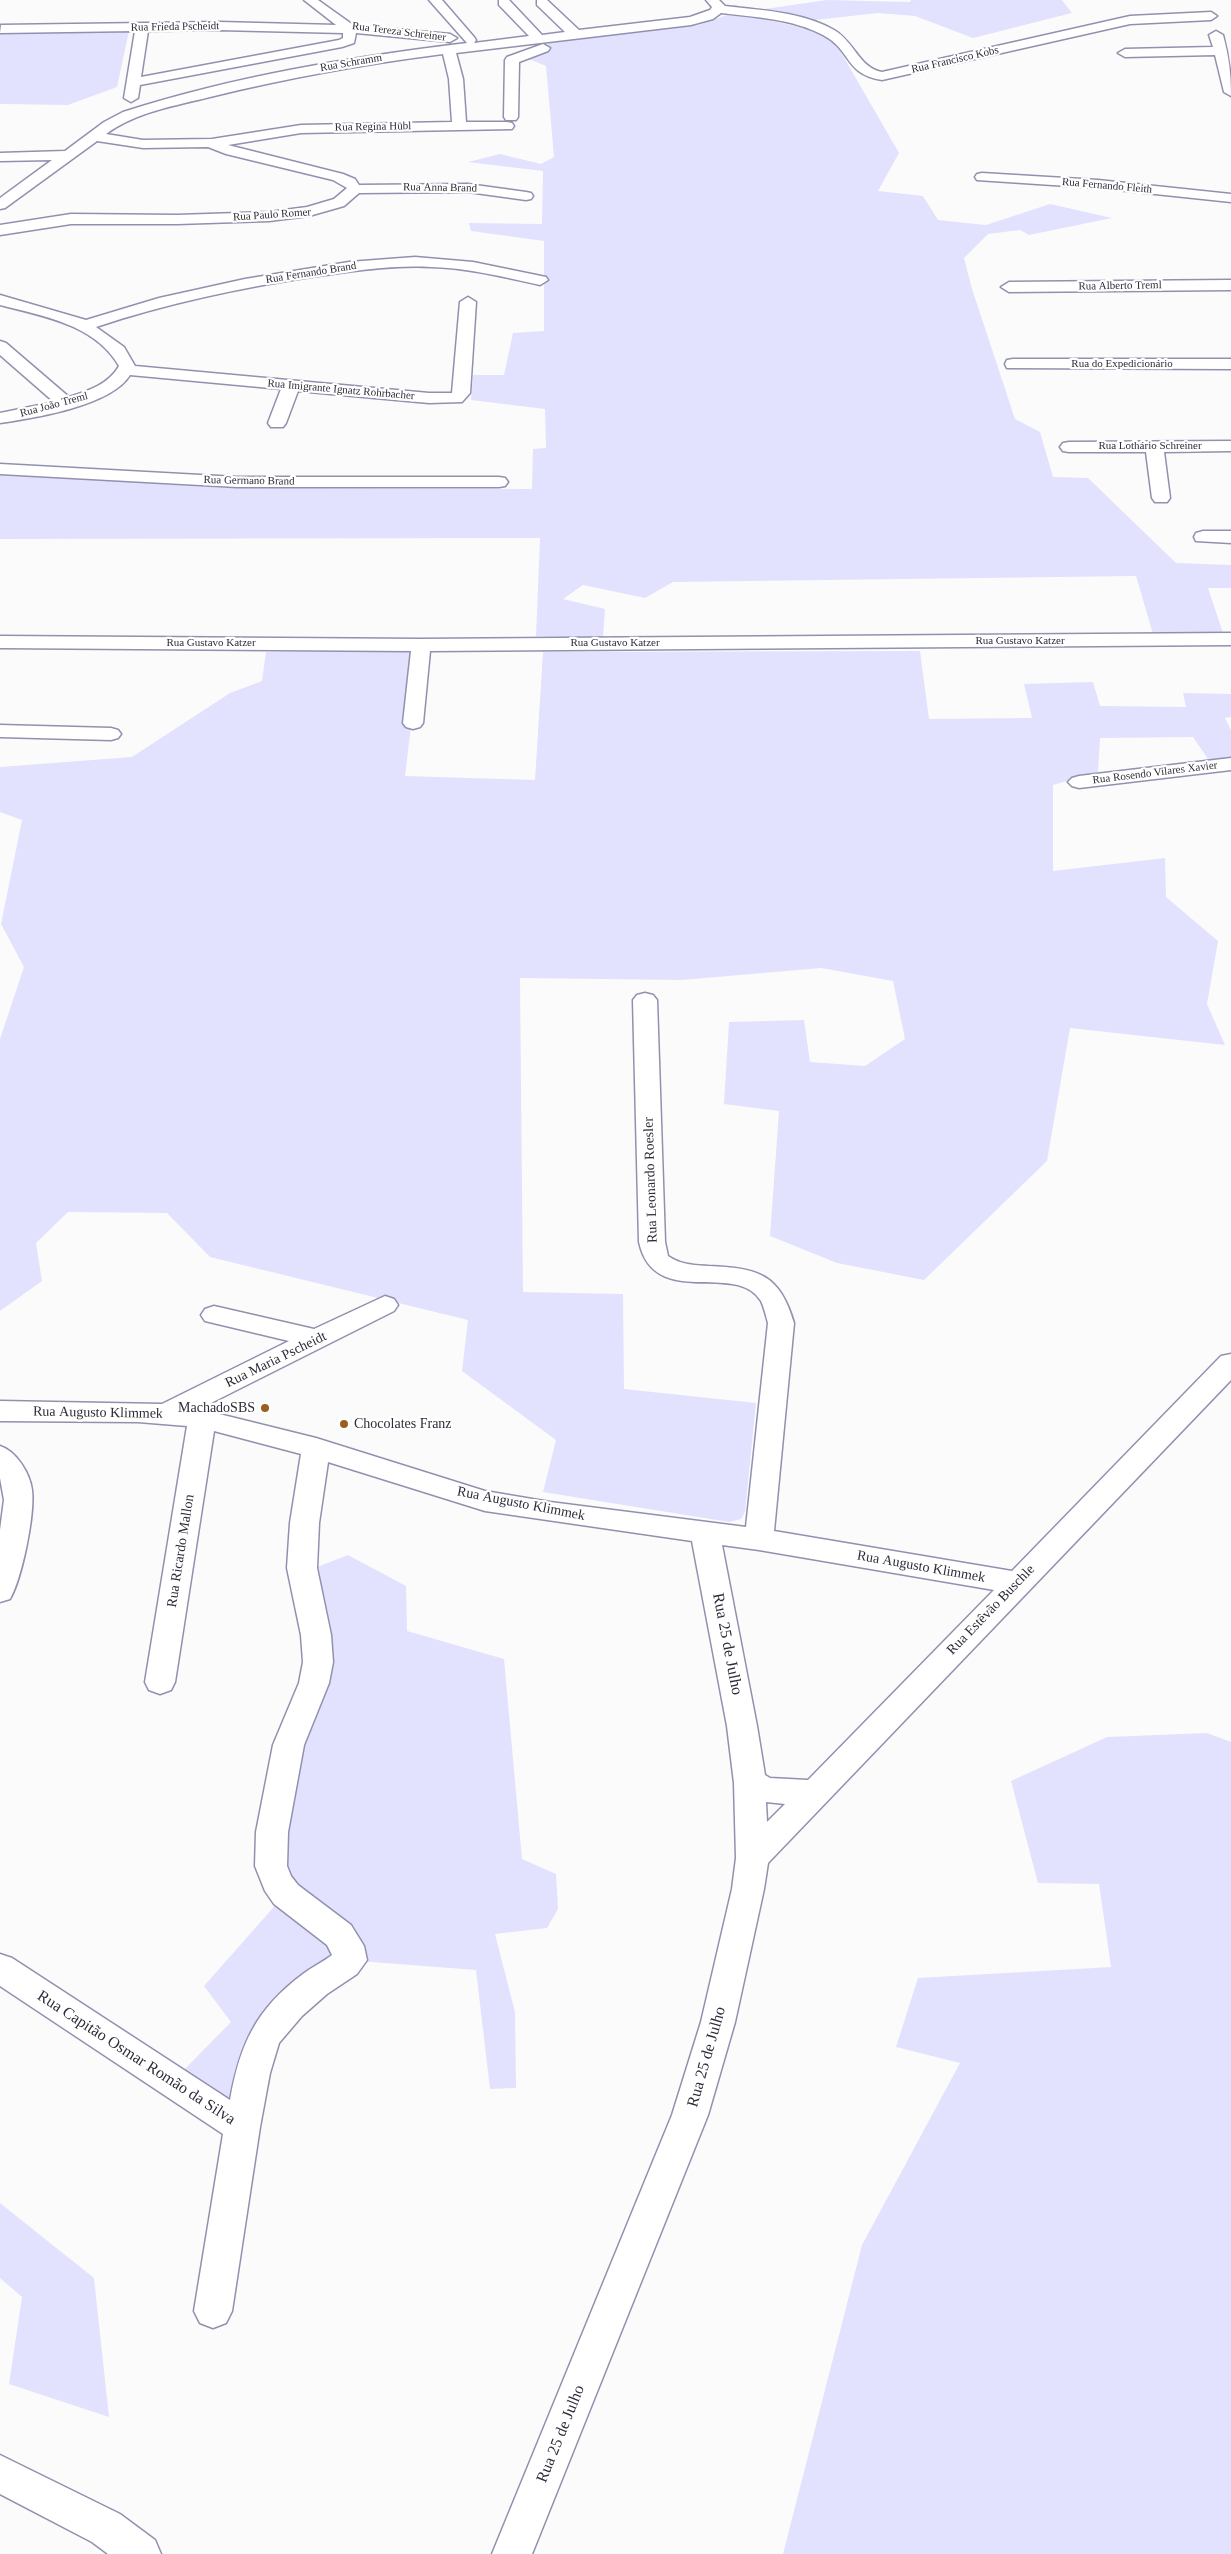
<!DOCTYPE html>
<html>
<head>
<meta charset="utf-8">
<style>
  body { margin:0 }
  canvas { display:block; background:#fbfbfb }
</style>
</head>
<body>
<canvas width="1231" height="2554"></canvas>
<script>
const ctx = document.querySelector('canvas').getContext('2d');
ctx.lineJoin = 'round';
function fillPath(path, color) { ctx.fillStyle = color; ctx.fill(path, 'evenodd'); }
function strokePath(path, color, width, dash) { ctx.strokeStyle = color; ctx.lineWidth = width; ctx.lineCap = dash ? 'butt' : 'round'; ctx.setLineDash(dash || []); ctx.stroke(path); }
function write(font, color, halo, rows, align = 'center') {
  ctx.font = font + ' Georgia,serif'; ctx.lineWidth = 4.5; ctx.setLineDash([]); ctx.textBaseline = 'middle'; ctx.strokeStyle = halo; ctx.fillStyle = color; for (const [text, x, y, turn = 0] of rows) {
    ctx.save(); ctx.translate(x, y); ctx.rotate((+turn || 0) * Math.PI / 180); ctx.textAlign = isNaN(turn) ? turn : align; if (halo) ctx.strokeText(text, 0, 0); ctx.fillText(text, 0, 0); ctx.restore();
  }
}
fillPath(new Path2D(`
  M827 0 910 2 911 0H1062L1072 13 973 38 915 16 878 13 806 21 751 11Z
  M744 15 814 30 835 42 899 153 878 191 923 196 938 220 986 225 1050 204 1112 218 1029 235 1020 230 988 234 964 258 972 289 1015 419 1040 432 1053 477 1088 478 1176 563 1231 565V588H1208L1223 633 1153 634 1136 576 673 582 645 598 583 585 563 599 605 609 603 638 536 636 540 538 0 539V474L227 488 532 489 533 449 546 448 545 409 471 400 473 375H504L513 333 544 331V241L471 231 469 223 542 224 543 171 468 162 500 154 541 164 554 157 546 66 524 57 539 52 549 43 699 25 724 16Z
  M129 31 117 87 68 105 0 104V32Z
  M420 651 405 776 535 780 543 652 920 651 929 719 1032 718 1024 684 1093 682 1100 706 1186 707 1183 693 1231 694V717L1225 718 1231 730V760L1222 763 1208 759 1193 737 1100 738 1098 772 1053 785V871L1165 858 1166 897 1218 941 1207 1004 1225 1045 1070 1028 1047 1161 924 1280 837 1263 770 1236 779 1111 724 1104 729 1022 804 1020 810 1062 865 1066 905 1039 893 981 821 968 682 980 520 978 523 1292 623 1294 624 1389 756 1403 745 1512 741 1519 729 1522 543 1492 556 1440 462 1371 468 1320 210 1257 167 1213 68 1212 36 1243 42 1281 0 1311V1039L24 967 1 924 22 820 0 812V767L132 757 230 693 262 681 266 652Z
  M348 1555 406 1586 407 1631 504 1659 522 1859 556 1874 558 1909 547 1928 495 1934 515 2012 516 2088 490 2089 476 1970 345 1960 300 1987 238 2117 177 2077 231 2022 204 1986 288 1891 278 1829 321 1676 307 1571Z
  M1207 1733 1231 1742V2554H783L862 2245 960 2063 896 2047 918 1978 1111 1967 1099 1884 1038 1883 1011 1781 1107 1737Z
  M0 2203 94 2278 109 2417 9 2384 22 2297 0 2278Z`), '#e3e2fe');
const minor = new Path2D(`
  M304 0H318L353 25 450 34 457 38 450 42 356 33 354 43 342 47 140 85 138 98 131 102 124 98 135 31 0 33 1 25 219 22 336 25ZM219 30 343 33V38L339 40 141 77 148 31Z
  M429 0H442L474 37 476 40 474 43 529 36 499 5V0H509L542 35 565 32 537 5V0H547L579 30 690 17 710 10 712 7 706 0H719L725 6C760 10 803 12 834 30 854 41 859 68 882 72L1130 16 1211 12 1217 16 1211 20 1130 24 882 80C844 74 852 50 823 35 793 19 755 17 721 13L713 19 691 25 456 53 463 79 466 122H507L512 123 514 126 512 129 301 133 228 145 343 174 355 179 359 185 468 184 526 192 531 193 533 196 531 199 526 200 468 192 359 193 344 206 309 216 269 221 177 224H71L0 235V225L71 214 177 215 269 212 307 207 334 199 347 188 333 180 226 154 208 147 143 148 97 141 5 208 0 209V198L52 160 0 161V153L65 151 104 122 123 112C235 76 351 57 467 43ZM443 54 449 79 452 122 301 125 212 139 143 140 106 134C136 112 174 106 210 97 287 78 364 64 443 54Z
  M1216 31 1223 35C1229 57 1231 73 1231 96L1224 92 1215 55 1125 57 1118 53 1125 49 1213 47 1209 35Z
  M543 44 550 48 548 51 519 62 518 117 516 120H506L504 117 505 60 507 57Z
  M982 173 1098 180 1231 194V202L1098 188 977 180 975 177 977 174Z
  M415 257 473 262 546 277 548 280 540 285C504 277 468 268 431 267 393 265 355 271 318 276 243 287 168 303 96 327L124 347 135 366 429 393H452L460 302 468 297 476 302 470 393 462 402 429 403 298 391 286 423 283 427H271L268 423 281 389 130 375C111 406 34 418 0 423V413L54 402 0 355V341L6 343 69 397C88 391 109 384 119 366 95 324 42 316 0 305V295L86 320 159 298 245 279 349 262Z
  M1231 280V290L1009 292 1001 287 1009 282Z
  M1013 359H1231V369L1007 368 1005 364 1007 360Z
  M1231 441V451L1164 452 1170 498 1167 502H1155L1152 498 1146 452H1069L1063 451 1060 447 1063 443 1069 442Z
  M0 464 237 477H499L505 478 508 482 505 486 499 487H237L0 474Z
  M1203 531H1231V543L1196 541 1194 537 1196 533Z
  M1231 633V645L430 651 423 723 420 727 413 729 406 727 403 723 411 651 0 648V636L421 639Z
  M0 725 111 728 118 730 121 734 118 738 111 740 0 737Z
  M1231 758V770L1079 788 1072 786 1068 782 1072 778 1079 776Z
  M645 993 653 995 657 1000 665 1242 668 1256C681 1265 694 1265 709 1266 758 1268 780 1274 794 1323L774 1531 1012 1571 1221 1356 1231 1354V1380L768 1863 764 1889 735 2022 708 2115 532 2554H492L672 2115 701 2022 732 1889 736 1858 734 1783 727 1726 692 1541 485 1511 328 1462 319 1523 317 1568 331 1635 333 1662 329 1683 304 1745 288 1832 287 1866 291 1876 298 1885 351 1925 364 1946 367 1960 357 1974 327 1994 302 2016 279 2043 270 2073 260 2127 232 2311 226 2323 213 2328 200 2323 194 2311 223 2134 0 1986V1954L12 1958 230 2100C240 2044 256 2009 303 1974 312 1967 323 1962 332 1955L327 1945 274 1904 265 1891 255 1866 256 1832 273 1745 299 1683 303 1662 301 1635 287 1568 290 1523 301 1454 214 1431 175 1682 171 1690 160 1694 149 1690 145 1682 187 1426 138 1422 0 1421V1401L162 1404 289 1341 205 1321 201 1315 205 1309 214 1306 314 1329 385 1296 394 1299 398 1305 394 1311 199 1409 316 1438 485 1491 550 1502 746 1527 768 1323C766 1316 764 1307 761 1301 736 1260 654 1311 639 1242L633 1000 637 995ZM722 1545 759 1550 994 1590 808 1780 770 1778 765 1775 757 1726ZM766 1802 785 1804 767 1822Z
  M0 1446C16 1451 30 1473 32 1490 35 1514 22 1578 10 1599L0 1602V1530L4 1500 0 1478Z
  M0 2455 120 2514 155 2540 161 2554H108L92 2542 0 2494Z`);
strokePath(minor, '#9191af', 3);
fillPath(minor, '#fff');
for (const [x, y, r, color] of [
  [265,1408,5,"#995f1d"],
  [344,1424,5,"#995f1d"]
]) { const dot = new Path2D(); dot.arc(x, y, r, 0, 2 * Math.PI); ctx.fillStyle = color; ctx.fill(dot); strokePath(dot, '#fff', 2); }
write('11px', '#2d2d39', '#fff', [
  ["Rua Frieda Pscheidt",175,27,-1],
  ["Rua Tereza Schreiner",399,32,7],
  ["Rua Francisco Kobs",955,60,-13],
  ["Rua Schramm",351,63,-10],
  ["Rua Regina Hübl",373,127,-1],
  ["Rua Fernando Fleith",1107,186,5],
  ["Rua Anna Brand",440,188,1],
  ["Rua Paulo Romer",272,215,-4],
  ["Rua Fernando Brand",311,273,-9],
  ["Rua Alberto Treml",1120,286,-1],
  ["Rua do Expedicionário",1122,364],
  ["Rua Imigrante Ignatz Rohrbacher",341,390,5],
  ["Rua João Treml",54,405,-15],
  ["Rua Lothário Schreiner",1150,446],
  ["Rua Germano Brand",249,481,1],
  ["Rua Gustavo Katzer",1020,641],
  ["Rua Gustavo Katzer",211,643],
  ["Rua Gustavo Katzer",615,643],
  ["Rua Rosendo Vilares Xavier",1155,773,-7]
]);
write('14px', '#2d2d39', '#fff', [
  ["Rua Leonardo Roesler",651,1180,-92],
  ["Rua Maria Pscheidt",276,1360,-26],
  ["Rua Augusto Klimmek",98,1413,1],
  ["Rua Augusto Klimmek",521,1504,11],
  ["Rua Ricardo Mallon",181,1551,-81],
  ["Rua Augusto Klimmek",921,1567,10],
  ["Rua Estêvão Buschle",991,1610,-46]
]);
write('14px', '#2d2d39', '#fff', [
  ["MachadoSBS",255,1408],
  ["Chocolates Franz",354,1424,"left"]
], 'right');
write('16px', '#2d2d39', '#fff', [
  ["Rua 25 de Julho",727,1644,79],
  ["Rua 25 de Julho",707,2057,-74],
  ["Rua Capitão Osmar Romão da Silva",136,2058,33],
  ["Rua 25 de Julho",561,2434,-68]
]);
</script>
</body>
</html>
